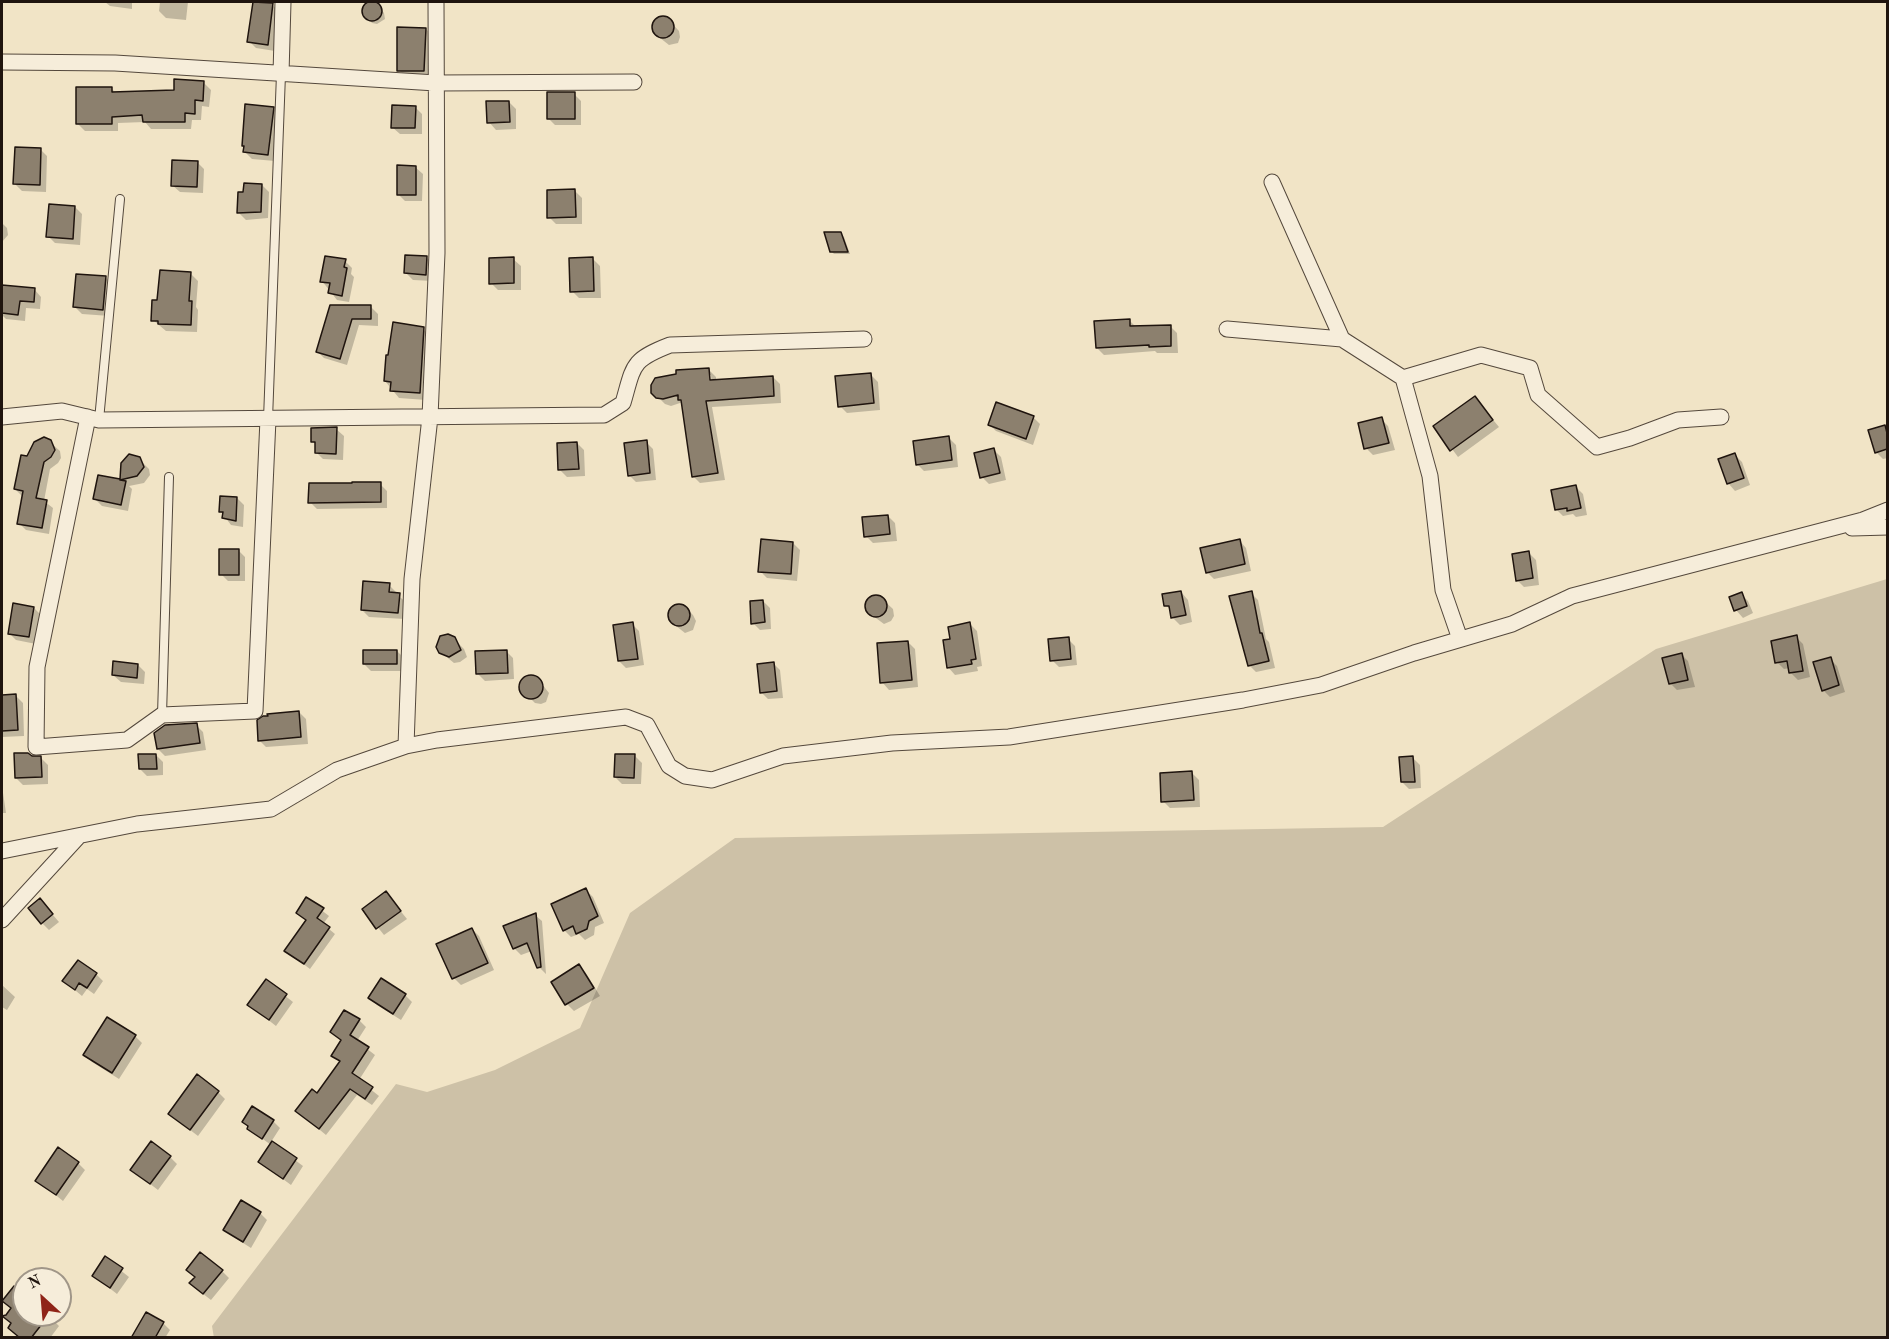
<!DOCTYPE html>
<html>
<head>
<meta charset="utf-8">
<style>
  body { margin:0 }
  #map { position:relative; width:1889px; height:1339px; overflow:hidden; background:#f1e4c6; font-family:"Old Standard TT",serif }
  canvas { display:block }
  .frame { position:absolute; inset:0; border:3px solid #1f140e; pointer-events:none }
  .north { position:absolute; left:12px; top:1267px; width:60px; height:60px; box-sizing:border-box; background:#f6edda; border:2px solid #a09688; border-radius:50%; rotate:334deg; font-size:16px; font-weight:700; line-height:24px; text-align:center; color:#1f140e }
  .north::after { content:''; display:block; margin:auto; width:21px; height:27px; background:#8f2418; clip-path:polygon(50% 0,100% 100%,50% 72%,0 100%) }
</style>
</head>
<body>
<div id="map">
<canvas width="1889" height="1339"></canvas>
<div class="frame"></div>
<div class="north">N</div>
</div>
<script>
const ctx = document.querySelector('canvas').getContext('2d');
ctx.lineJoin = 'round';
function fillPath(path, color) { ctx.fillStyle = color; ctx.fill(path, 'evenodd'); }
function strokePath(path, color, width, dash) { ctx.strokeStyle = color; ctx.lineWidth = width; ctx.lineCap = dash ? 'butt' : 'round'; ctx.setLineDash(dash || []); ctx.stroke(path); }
fillPath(new Path2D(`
  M1887 579V1337L214 1338 212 1326 396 1084 427 1092 495 1070 580 1028 630 913 735 838 1383 827 1656 649Z`), '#cdc1a7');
fillPath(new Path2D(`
  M105 2H132V9L110 6Z
  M160 2H188L186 20 166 18 159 11Z
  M372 3 378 5 384 13 385 19 377 24 372 23 363 12 367 4Z
  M272 5 280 12 275 51 256 48 249 41Z
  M667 18 679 31 680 37 678 43 669 45 655 34 653 29 657 20Z
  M426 29 433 36 431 77H406L399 70Z
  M204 83 211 90 209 107 202 106 201 120H192L191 129H151L145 122 118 123V131H85L78 124 111 88 116 93 175 92Z
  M574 94 581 101V125H555L548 118Z
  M509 102 516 109V129L496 130 489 122Z
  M415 107 422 114V134H400L392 127Z
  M273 108 280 115 275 161 252 159 245 152V147Z
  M40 149 47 156 46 192 22 191 15 184Z
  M197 162 204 169 203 193 180 192 172 185Z
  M415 167 423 174 422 201H405L398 194Z
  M262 185 269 192 268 218 246 220 239 213Z
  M575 191 582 198V224H556L549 217Z
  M75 207 82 214 80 245 55 243 48 236Z
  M2 223 7 228 8 235 2 242Z
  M841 234 844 237 850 254H834L831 251Z
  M426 257 434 264 433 281 413 280 406 273Z
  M513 259 521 266V290H498L491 283Z
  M593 259 600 266 601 298H579L572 291Z
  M345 261 352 268 351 274 354 277 349 302 337 300 322 281Z
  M191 274 198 281 196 307 198 310 197 332 166 331 153 320 159 301Z
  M106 278 113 285 110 316 82 314 75 307Z
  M2 286 34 289 41 297 40 309 26 308 25 321 6 319 2 315Z
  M331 307H371L378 314V326L359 325 347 365 324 358 317 351Z
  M1129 320 1136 327 1170 326 1177 333 1178 353H1157L1155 351 1104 355 1097 348Z
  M423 329 430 336 426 400 399 398 385 381 389 357Z
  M709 370 716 377V381L773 377 780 384 781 403 712 407 725 480 700 483 693 476 683 402 671 406 665 404 653 392ZM708 375H711L712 387Z
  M871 375 878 382 880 410 847 413 840 406Z
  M1475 398 1499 427 1458 457 1435 426Z
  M1033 417 1040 424 1033 445 996 431 989 424Z
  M1381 419 1388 426 1395 450 1373 455 1366 448Z
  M1884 427 1888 430V458L1883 459 1876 452Z
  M336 429 344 436 343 460 323 459 316 452 317 445 312 441Z
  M949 438 956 445 958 467 924 471 917 464Z
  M646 442 653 449 656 480 636 482 629 475Z
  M577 443 584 450 585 476 567 477 560 470Z
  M52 444 60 451 61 458 58 463 50 469 44 501 53 508 49 534 26 530 19 523 22 496 15 489 28 458Z
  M994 450 1001 457 1006 480 989 484 982 477Z
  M1735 455 1742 462 1750 485 1735 491 1728 483Z
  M136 456 149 469 150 475 144 483 129 486 132 489 128 511 102 506 95 499 121 481 124 460Z
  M380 484 387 491V508L317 509 310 502Z
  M1576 487 1583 494 1587 515 1576 517 1573 514 1563 516 1556 509Z
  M237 498 244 505 243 527 231 525 221 512Z
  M888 516 895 523 897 541 873 543 866 536Z
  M1239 540 1246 548 1251 571 1214 579 1207 572Z
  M793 543 800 550 797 581 767 578 760 571Z
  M238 550 245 557V581H228L221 574Z
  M1529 553 1536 560 1539 585 1524 587 1517 580Z
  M389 585 396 592V594L406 602 405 619 369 617 362 610Z
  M1181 592 1188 600 1192 622 1180 625 1173 618 1171 611 1166 605Z
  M1251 593 1258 600 1266 639 1269 642 1275 668 1256 672 1249 665Z
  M1741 594 1748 601 1753 613 1743 618 1736 610 1730 598Z
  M880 597 893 609 894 616 891 621 884 624 869 613 867 603 870 598Z
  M763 601 770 608 771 629 760 630 753 623Z
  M675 606 686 608 693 615 696 621 693 630 685 633 671 622 669 616 670 610Z
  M34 608 41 615 36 644 16 640 9 633Z
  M632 624 639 631 644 665 626 668 619 661Z
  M970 624 977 631 982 666 977 667 978 671 955 675 948 667 951 640Z
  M451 636 464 649 467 657 460 662 454 663 438 650Z
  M1796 637 1803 644 1810 677 1798 680 1791 673 1790 668 1784 669 1777 662Z
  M1068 639 1075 646 1077 665 1059 667 1052 660Z
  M908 642 915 649 918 687 889 690 882 682Z
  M397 651 404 658V671H371L364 664Z
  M506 651 513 658 514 679 485 681 478 674Z
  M1681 654 1688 661 1695 687 1677 690 1670 683Z
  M1830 659 1837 666 1845 692 1830 697 1823 690Z
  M773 663 780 670 783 698 768 699 761 692Z
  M138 665 145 672 144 684 121 682 113 675Z
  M532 677 538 679 549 693 546 702 541 704 535 703 523 691 522 681Z
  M2 696H16L23 703 24 736 2 737Z
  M299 712 306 719 308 744 266 747 259 740Z
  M196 725 203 732 206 750 165 756 158 749Z
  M156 755 163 762V775L147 776 140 769Z
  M635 756 642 763 641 784H622L615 777Z
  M32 757 41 758 48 765V784L23 785 16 778Z
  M1413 758 1420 765 1421 788 1409 789 1402 782Z
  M1192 773 1199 780 1200 807 1170 808 1163 801Z
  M2 786 6 813H2Z
  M586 890 593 897 604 923 595 927 594 935 585 940 579 934 571 937 564 930Z
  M386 893 407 919 384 935 364 910Z
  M307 899 329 916 323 924 335 934 310 969 286 951 307 921 297 913Z
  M40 900 59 922 49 930 42 923Z
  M535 915 542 921 546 974 539 967 532 951 521 955 514 948Z
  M472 929 479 936 494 970 461 985 454 978 438 945Z
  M579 966 586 973 600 996 574 1011 567 1004 553 982Z
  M96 974 103 981 94 994 87 989 82 996 64 981Z
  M266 981 293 1002 276 1026 249 1005Z
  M2 985 15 997 7 1010 2 1007Z
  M405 995 412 1002 401 1020 377 1005 370 998Z
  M359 1020 366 1027 357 1041 375 1055 359 1080 379 1096 372 1105 357 1095 326 1135 297 1111 318 1095 341 1063 333 1056 342 1041 332 1032Z
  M135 1036 142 1043 119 1079 92 1062 85 1055Z
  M218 1092 225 1099 198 1136 177 1120Z
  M273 1121 280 1128 271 1142 303 1166 291 1185 260 1162 271 1145 248 1128Z
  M170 1157 177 1164 158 1190 132 1170Z
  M78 1163 85 1170 63 1201 37 1180Z
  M260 1213 267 1220 251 1248 232 1236 225 1229Z
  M105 1258 129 1277 117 1294 94 1276Z
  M222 1271 229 1278 211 1300 198 1290 196 1278Z
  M24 1296V1315H48L59 1326 50 1338H20L13 1324 12 1309 4 1301Z
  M163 1323 170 1330 165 1338H133Z`), '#0003');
const building = new Path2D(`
  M362 11a10 10 0 1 1 20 0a10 10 0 1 1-20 0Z
  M253 2 273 3 268 45 247 42Z
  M652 27a11 11 0 1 1 22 0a11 11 0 1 1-22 0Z
  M397 27 426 28 424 71H397Z
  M174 79 204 81 203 101 195 100V114L185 113V122H143L142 115 112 117V124H76V87H112V92L174 90Z
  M547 92H575V119H547Z
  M486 101H509L510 122 487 123Z
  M245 104 274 107 268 155 243 152 244 146H242Z
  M392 105 416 106 415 128H391Z
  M15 147 41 148 40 185 13 184Z
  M172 160 198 161 197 187 171 186Z
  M397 165 416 166V195H397Z
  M244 183 262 184 261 212 237 213 238 192H243Z
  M575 189 576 217 547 218V190Z
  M49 204 75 206 73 239 46 237Z
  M824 232H841L848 252H830Z
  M405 255 427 256 426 275 404 273Z
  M325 256 346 259 344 267 347 268 342 296 328 293 330 283 320 282Z
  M514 257V283L489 284V258Z
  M593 257 594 291 570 292 569 258Z
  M160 270 191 272 189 301H192L191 325 158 324V321H151L152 300H157Z
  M76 274 106 276 103 310 73 307Z
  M2 285 35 288 34 302 20 301 18 315 2 313Z
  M330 305H371V319H352L340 359 316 352Z
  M1130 319V326L1171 325V346L1149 347V345L1096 348 1094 321Z
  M393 322 424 327 420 393 390 391 391 382 384 381 386 355H388Z
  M709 368 710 380 773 376 774 396 706 401 718 473 692 477 681 400H678V395L663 399 656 398 651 393V385L655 378 676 374V370Z
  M871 373 874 403 838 407 835 376Z
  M1475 396 1493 420 1450 451 1433 426Z
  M996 402 1034 416 1026 439 988 425Z
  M1382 417 1389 443 1364 449 1358 423Z
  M1885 425 1887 433V449L1875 453 1868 430Z
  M337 427 336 454 315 453V442H311V428Z
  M949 436 952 460 916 465 913 441Z
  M44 437 51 440 55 450 51 457 44 462 36 498 47 500 42 528 17 524 23 491 14 489 21 455 27 456 34 442Z
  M647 440 650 473 628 476 624 443Z
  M577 442 579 469 558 470 557 443Z
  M994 448 1000 473 980 478 974 453Z
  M1735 453 1744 478 1727 484 1718 459Z
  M129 454 140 457 144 467 137 476 120 480 126 481 121 505 93 499 98 475 120 479 121 463Z
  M352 482H381V502L308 503 309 483H352Z
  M1576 485 1581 508 1567 511V508L1555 510 1551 490Z
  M220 496 237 497 236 521 222 518 223 512H219Z
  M888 515 890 534 864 537 862 517Z
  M761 539 793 542 791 574 758 572Z
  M1240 539 1245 564 1206 573 1200 548Z
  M219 549H239V575H219Z
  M1529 551 1533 578 1516 581 1512 554Z
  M363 581 390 583 389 592 400 593 398 613 361 610Z
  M1181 591 1186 615 1171 618 1169 606H1164L1162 594Z
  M1252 591 1260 633H1262L1269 661 1248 666 1229 596Z
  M1742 592 1747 606 1734 611 1729 597Z
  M865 606a11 11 0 1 1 22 0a11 11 0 1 1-22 0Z
  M763 600 765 622 751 624 750 601Z
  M13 603 34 607 29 637 8 634Z
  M668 615a11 11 0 1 1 22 0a11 11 0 1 1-22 0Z
  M633 622 638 659 618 661 613 625Z
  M970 622 976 659 971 660 972 664 947 668 943 640 950 639 948 627Z
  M448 634 455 637 461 650 449 657 439 653 436 647 440 636Z
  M1797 635 1803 671 1789 673 1787 661 1775 663 1771 641Z
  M1069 637 1071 659 1050 661 1048 639Z
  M908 641 912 680 880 683 877 643Z
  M363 650H397V664H363Z
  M507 650 508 673 476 674 475 651Z
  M1682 653 1688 680 1669 684 1662 658Z
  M1831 657 1839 685 1822 691 1813 662Z
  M113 661 138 664 137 678 112 675Z
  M774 662 777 691 760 693 757 664Z
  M519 687a12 12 0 1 1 24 0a12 12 0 1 1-24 0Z
  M16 694 18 730 2 731V695Z
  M299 711 301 737 258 741 257 720 263 716H268L267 714Z
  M197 723 200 743 157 749 154 733 165 725Z
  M14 753H28L32 756H41L42 777 15 778Z
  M138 754H156L157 769H139Z
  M615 754H635L634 778 614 777Z
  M1413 756 1415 782H1401L1399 757Z
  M1192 771 1194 800 1161 802 1160 773Z
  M586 888 598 916 589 921 587 929 576 934 573 926 563 931 551 904Z
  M386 891 401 911 376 929 362 909Z
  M306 897 324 908 317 918 330 927 304 964 284 951 306 920 296 913Z
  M40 898 53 914 41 924 28 908Z
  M536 913 541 967 537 968 527 943 513 949 503 926Z
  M472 928 488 963 452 979 436 944Z
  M78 960 97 973 87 988 79 983 75 990 62 981Z
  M579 964 594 988 565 1005 551 982Z
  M381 978 406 994 393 1014 368 998Z
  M266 979 287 994 269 1020 247 1005Z
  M344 1010 360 1019 350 1035 369 1047 352 1073 373 1087 365 1099 350 1089 319 1129 295 1111 312 1089 317 1093 340 1061 331 1056 341 1040 330 1032Z
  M107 1017 136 1035 112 1073 83 1055Z
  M197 1074 219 1091 190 1130 168 1114Z
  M252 1106 274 1120 262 1139 247 1129 248 1126 242 1122Z
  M151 1141 171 1156 150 1184 130 1170Z
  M272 1141 297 1158 283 1179 258 1162Z
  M58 1147 79 1162 56 1195 35 1181Z
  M241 1200 261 1212 243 1242 223 1230Z
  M200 1252 223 1270 203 1294 189 1283 195 1277 186 1270Z
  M105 1256 123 1268 110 1288 92 1276Z
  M14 1286 23 1293 24 1292V1315H49L31 1338H20L8 1328 11 1323 2 1316 6 1315 11 1308 2 1301Z
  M146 1312 164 1322 155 1338H131Z`);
fillPath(building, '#8c806e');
strokePath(building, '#1f140e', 1.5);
const lane = new Path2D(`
  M268 419 281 74
  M99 420 120 199
  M162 715 169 477`);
const street = new Path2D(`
  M2 62 115 63 436 83 634 82
  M281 74 283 2
  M1272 182 1342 339 1403 378
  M1227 329 1342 339
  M2 417 62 411 99 420 604 415 623 403C634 365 631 360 670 345L864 339
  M88 417 37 667 36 747 127 740 162 715 255 711 268 419
  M1852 528 1888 527
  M1460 639 1443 590 1430 476 1403 378 1481 355 1530 368 1538 395 1597 447 1630 438 1678 420 1721 417
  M406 746 412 579 430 417 437 253 436 2
  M2 851 137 824 271 809 337 770 406 746 437 740 626 717 647 725 669 766 685 776 712 780 783 756 892 743 1009 737 1243 700 1321 685 1414 653 1512 624 1572 596 1863 520 1888 510
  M2 920 79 836`);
strokePath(lane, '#54483c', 10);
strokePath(street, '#54483c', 17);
strokePath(lane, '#f6edda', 8);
strokePath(street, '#f6edda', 15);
</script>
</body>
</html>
